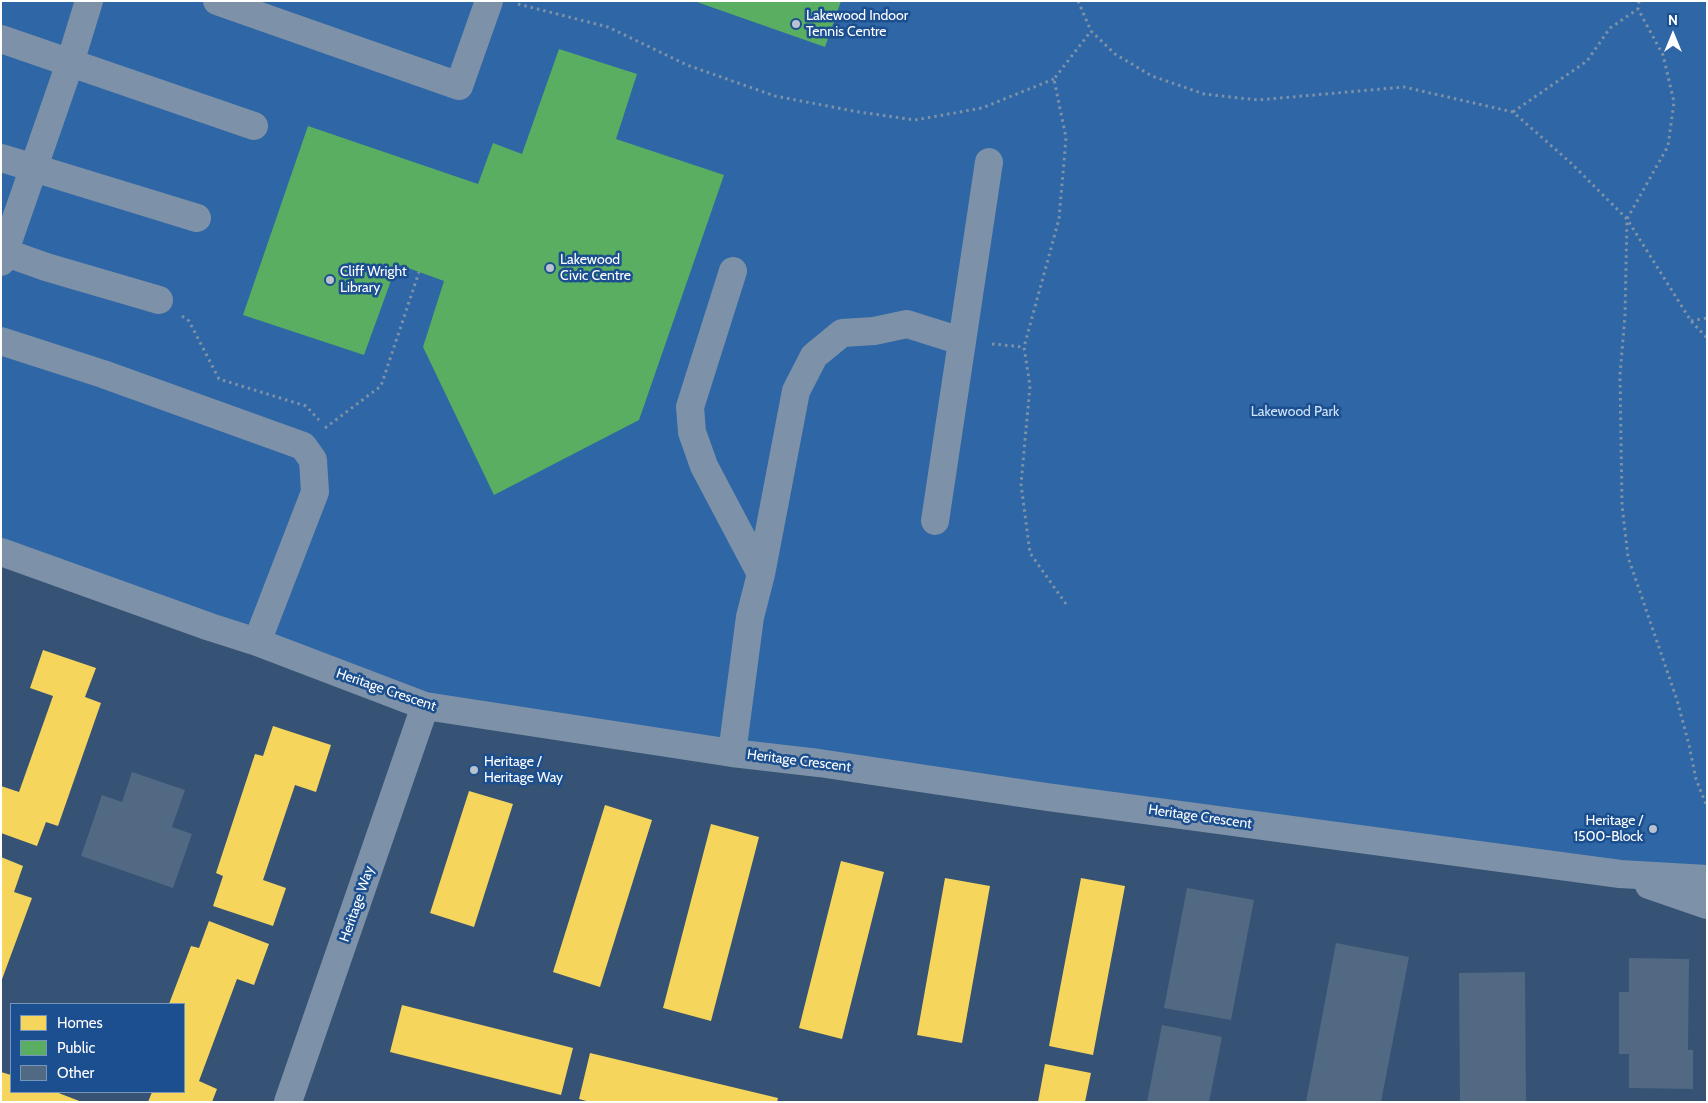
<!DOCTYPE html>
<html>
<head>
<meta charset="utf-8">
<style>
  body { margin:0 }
  #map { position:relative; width:1708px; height:1103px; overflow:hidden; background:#365274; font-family:Cabin,sans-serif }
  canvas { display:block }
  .frame { position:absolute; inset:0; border:2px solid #fff; pointer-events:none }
  .legend { position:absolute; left:10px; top:1003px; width:175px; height:90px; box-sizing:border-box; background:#1b4f8f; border:1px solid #7695bc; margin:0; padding:6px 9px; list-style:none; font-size:15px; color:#fff }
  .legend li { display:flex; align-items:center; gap:10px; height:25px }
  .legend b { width:25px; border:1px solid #7695bc }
  .north { position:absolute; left:1648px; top:10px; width:50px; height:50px; -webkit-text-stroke:4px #1b4f8f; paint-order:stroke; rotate:0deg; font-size:14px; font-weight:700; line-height:20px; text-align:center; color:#fff }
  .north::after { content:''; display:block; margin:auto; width:18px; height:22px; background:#fff; clip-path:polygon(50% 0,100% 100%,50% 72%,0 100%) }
</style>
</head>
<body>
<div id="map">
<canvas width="1708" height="1103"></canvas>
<div class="frame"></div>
<ul class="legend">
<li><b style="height:14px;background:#f6d55c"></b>Homes</li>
<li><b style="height:14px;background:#5aae61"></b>Public</li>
<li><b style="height:14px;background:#526984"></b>Other</li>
</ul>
<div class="north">N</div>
</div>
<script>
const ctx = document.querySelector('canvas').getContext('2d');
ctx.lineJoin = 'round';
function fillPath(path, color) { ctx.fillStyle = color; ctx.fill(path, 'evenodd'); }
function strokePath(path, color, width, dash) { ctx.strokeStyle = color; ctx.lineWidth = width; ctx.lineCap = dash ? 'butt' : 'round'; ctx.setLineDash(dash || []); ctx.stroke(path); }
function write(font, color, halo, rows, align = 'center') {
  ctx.font = font + ' Cabin,sans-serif'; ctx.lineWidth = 5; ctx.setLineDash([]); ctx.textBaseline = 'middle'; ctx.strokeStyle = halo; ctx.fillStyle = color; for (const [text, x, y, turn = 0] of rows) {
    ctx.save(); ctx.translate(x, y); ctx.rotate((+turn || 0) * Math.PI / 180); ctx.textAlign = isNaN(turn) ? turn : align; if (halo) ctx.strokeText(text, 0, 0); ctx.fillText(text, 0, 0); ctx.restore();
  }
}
fillPath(new Path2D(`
  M1 1H1707V873L457 711 1 552Z`), '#2f66a5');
fillPath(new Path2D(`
  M43 650 96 668 85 697 101 703 58 826 46 822 37 846 1 833V786L19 792 53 696 30 688Z
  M273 726 331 745 316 792 295 785 263 880 286 888 273 926 213 906 223 876 216 873 255 754 263 756Z
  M469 791 513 804 474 927 430 913Z
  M605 805 652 820 600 987 553 972Z
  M711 824 759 837 711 1021 663 1008Z
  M1 857 23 866 14 892 32 898 1 982Z
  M841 861 884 872 842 1039 799 1028Z
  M945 878 990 886 962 1043 917 1035Z
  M1081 878 1125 886 1093 1055 1049 1046Z
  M209 921 269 944 254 985 237 979 199 1081 217 1089 212 1102H148L152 1092H184V1004H169L191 946 199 948Z
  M402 1005 573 1048 561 1095 390 1052Z
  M590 1053 778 1098 777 1102H590L579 1099Z
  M1045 1064 1091 1073 1085 1102H1038Z
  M1 1072 11 1075V1092H56L82 1102H1Z`), '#f6d55c');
fillPath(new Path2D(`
  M694 1H841L825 47Z
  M559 49 637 74 616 139 724 175 639 420 494 495 423 347 444 281 397 264 364 355 243 315 308 126 478 184 493 143 522 154Z`), '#5aae61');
fillPath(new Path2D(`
  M132 772 185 790 172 827 192 834 173 888 81 856 102 795 122 802Z
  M1187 888 1254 900 1231 1020 1164 1008Z
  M1336 943 1409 957 1381 1102H1306Z
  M1629 958 1689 959 1688 1050H1693V1089L1629 1088V1054H1619V992H1629Z
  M1525 972 1526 1102H1460L1459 973Z
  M1162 1025 1222 1037 1209 1102H1147Z`), '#526984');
strokePath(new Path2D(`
  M1078 1 1091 31 1115 54 1152 76 1204 94 1258 100 1404 87 1513 112 1572 164 1627 219 1691 321 1707 338
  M1639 1 1638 9 1663 55 1674 102 1668 146 1627 219 1625 315 1620 375 1622 505 1628 557 1677 700 1689 745 1696 779 1707 807
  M518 4 608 27 687 65 775 96 859 112 915 120 982 108 1054 79
  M1513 112 1587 61 1610 28 1638 9
  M182 316 189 321 219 379 306 406 319 420
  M1691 321 1707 318
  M992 344 1024 347
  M325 428 381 386 419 272
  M1066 604 1030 553 1021 484 1030 386 1024 347 1059 219 1066 138 1054 79 1091 31`), '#7d92a8', 3, [2.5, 4]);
strokePath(new Path2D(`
  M217 1 459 86 489 1
  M1 39 254 126
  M1 158 197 218
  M1 251 46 267 159 300
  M1 262 70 63 89 1
  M1 341 103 374 303 446 313 460 315 492 257 642
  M935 521 989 162
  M1 552 210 627 257 642 425 706 732 753 819 763 1047 797 1620 874 1707 879
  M761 574 796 391 814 356 842 333 874 331 907 324 961 341
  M732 753 750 617 761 574 704 466 692 432 690 407 733 271
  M1649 885 1707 905
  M288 1102 425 706`), '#7d92a8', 28);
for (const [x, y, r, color] of [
  [796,24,5,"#b9c2ce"],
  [550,268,5,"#b9c2ce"],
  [330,280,5,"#b9c2ce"],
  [474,770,5,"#b9c2ce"],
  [1653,829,5,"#b9c2ce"]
]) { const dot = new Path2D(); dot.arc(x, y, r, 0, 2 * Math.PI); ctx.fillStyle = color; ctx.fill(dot); strokePath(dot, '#1b4f8f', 2); }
write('14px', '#fff', '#1b4f8f', [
  ["Lakewood Indoor",806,16],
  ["Tennis Centre",806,32],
  ["Lakewood",560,260],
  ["Civic Centre",560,276],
  ["Cliff Wright",340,272],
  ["Library",340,288],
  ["Heritage /",484,762],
  ["Heritage Way",484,778],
  ["Heritage /",1643,821,"right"],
  ["1500-Block",1643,837,"right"]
], 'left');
write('14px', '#cfe3fa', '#1b4f8f', [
  ["Lakewood Park",1295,412]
]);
write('14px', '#fff', '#1b4f8f', [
  ["Heritage Crescent",386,690,19],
  ["Heritage Crescent",799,761,7],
  ["Heritage Crescent",1200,817,8],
  ["Heritage Way",357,904,-71]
]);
</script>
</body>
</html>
